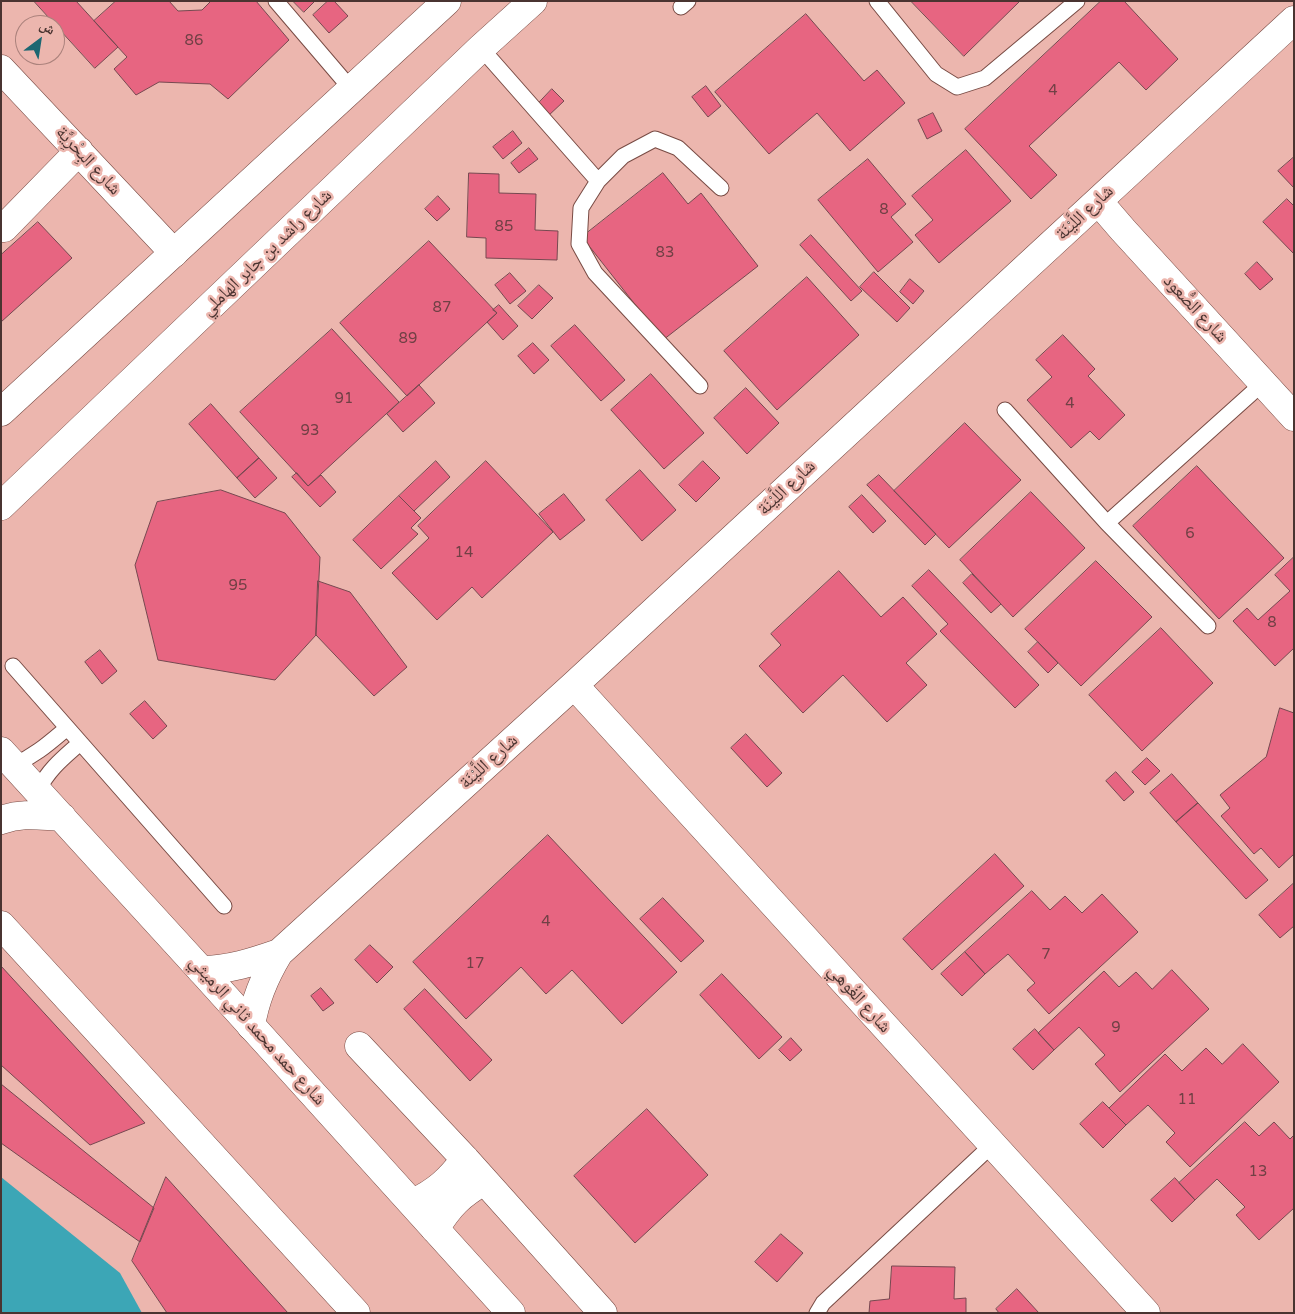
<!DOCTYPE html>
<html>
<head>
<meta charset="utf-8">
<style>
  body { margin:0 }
  #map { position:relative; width:1295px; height:1314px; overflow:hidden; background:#ecb6ae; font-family:"Varela Round","Noto Naskh Arabic",sans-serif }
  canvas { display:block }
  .frame { position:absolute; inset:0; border:2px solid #4a3431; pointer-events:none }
  .north { position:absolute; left:15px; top:15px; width:50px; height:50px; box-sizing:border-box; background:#ecb6ae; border:1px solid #ab827c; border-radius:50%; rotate:31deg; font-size:14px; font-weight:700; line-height:20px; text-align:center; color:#4a3431 }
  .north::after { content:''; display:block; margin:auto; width:18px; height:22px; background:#1d6772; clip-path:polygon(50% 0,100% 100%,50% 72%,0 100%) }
</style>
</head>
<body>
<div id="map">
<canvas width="1295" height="1314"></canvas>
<div class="frame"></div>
<div class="north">ش</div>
</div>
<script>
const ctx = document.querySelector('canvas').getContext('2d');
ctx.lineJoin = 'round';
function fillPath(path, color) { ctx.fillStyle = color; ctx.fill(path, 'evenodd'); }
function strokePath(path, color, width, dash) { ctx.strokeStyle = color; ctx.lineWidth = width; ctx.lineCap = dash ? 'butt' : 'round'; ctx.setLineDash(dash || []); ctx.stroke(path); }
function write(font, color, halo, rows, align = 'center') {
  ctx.font = font + ' "Varela Round","Noto Naskh Arabic",sans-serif'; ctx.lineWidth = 5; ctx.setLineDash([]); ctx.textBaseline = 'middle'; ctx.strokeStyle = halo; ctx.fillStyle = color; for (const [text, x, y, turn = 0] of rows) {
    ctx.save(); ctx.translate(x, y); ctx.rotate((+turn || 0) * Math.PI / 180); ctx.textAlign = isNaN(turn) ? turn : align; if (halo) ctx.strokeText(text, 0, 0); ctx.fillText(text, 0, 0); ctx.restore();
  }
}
fillPath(new Path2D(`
  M1 1177 120 1273 142 1313H1Z`), '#3ca6b6');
const building = new Path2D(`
  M34 1H76L118 47 95 68Z
  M116 1H169L178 11 202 10 211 1H256L289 40 228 99 210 84 159 82 136 95 114 69 127 57 94 21Z
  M293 1H315L304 12Z
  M328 1H334L348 16 329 33 313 15Z
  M911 1H1020L964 56Z
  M1101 1H1124L1178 59 1146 90 1119 62 1029 146 1057 175 1031 199 965 129Z
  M806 14 864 81 877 70 905 103 850 151 817 113 769 154 715 92Z
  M706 86 721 106 708 117 692 97Z
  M552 89 564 101 547 117 536 106Z
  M933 113 942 131 927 139 918 120Z
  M513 131 522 143 503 159 493 147Z
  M529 148 538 159 519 173 511 163Z
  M966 150 1011 201 939 263 915 235 933 220 912 196Z
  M1294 157V188L1278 171Z
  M868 159 906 204 891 217 913 242 878 272 818 200Z
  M469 173 499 174V193L536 194 535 230 558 231 557 260 486 258V238L467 237Z
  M663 173 688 204 701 193 758 266 663 340 582 237Z
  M438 196 450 209 437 221 425 209Z
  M1287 199 1294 206V254L1263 222Z
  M38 222 72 258 1 322V255Z
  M811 235 862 291 851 301 800 245Z
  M429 241 497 313 407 396 340 323Z
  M1257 262 1273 279 1260 290 1245 274Z
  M874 272 910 308 897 322 860 287Z
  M510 273 526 291 510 304 495 285Z
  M807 277 859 335 777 410 724 351Z
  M910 279 924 291 913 304 900 292Z
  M539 285 553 298 532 319 518 306Z
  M499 305 518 326 503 340 487 322 497 313 493 310Z
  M575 325 625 380 601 401 551 346Z
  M332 329 399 402 308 486 240 412Z
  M1063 335 1095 369 1088 376 1125 415 1099 440 1090 431 1071 448 1027 400 1052 377 1036 360Z
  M533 343 549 360 534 374 518 356Z
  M651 374 704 433 664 469 611 410Z
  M419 385 435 403 403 432 387 414Z
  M746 388 779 423 747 454 714 418Z
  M211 404 259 458 237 478 189 424Z
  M965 423 1021 480 949 548 894 491Z
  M259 458 277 478 255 498 237 478Z
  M436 461 450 477 414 511 399 496Z
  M486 461 553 532 482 598 472 587 437 620 392 573 429 538 418 526Z
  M703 461 720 478 696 502 679 485Z
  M1197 466 1284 558 1219 619 1133 526Z
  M640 470 676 510 642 541 606 500Z
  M297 473 308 486 321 475 336 492 320 507 292 477Z
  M879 475 936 534 925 545 867 485Z
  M221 490 285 513 320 557 316 635 275 680 158 660 135 565 157 502Z
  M1031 492 1085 548 1013 617 960 560Z
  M564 494 585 520 560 540 539 514Z
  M862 495 886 521 873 533 849 507Z
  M399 496 421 518 411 528 418 534 381 569 353 540Z
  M1294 557V648L1275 666 1233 621 1247 608 1258 620 1290 591 1275 575Z
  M1096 561 1152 617 1081 686 1025 629Z
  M929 570 1039 685 1015 708 940 631 948 624 912 586Z
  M839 571 881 617 903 597 937 634 906 663 927 685 887 722 843 675 803 713 759 666 781 645 771 634Z
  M972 574 1001 604 991 613 963 583Z
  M318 581 350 592 407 667 374 696 316 635Z
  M1161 628 1213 683 1142 751 1089 695Z
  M1038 642 1058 663 1048 673 1028 652Z
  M100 650 117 671 102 684 85 662Z
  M145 701 167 726 153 739 130 714Z
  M1280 708 1294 713V854L1279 868 1261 848 1254 854 1221 816 1230 808 1220 795 1266 757Z
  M746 734 782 773 767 787 731 748Z
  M1147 758 1160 771 1145 785 1132 772Z
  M1116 772 1134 792 1124 801 1106 781Z
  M1172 774 1198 803 1176 822 1150 793Z
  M1198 803 1268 880 1246 899 1176 822Z
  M548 835 677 972 622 1024 572 970 546 994 521 967 466 1019 413 962Z
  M995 854 1024 886 932 970 903 939Z
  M1294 883V926L1280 938 1259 915Z
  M1032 891 1050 910 1065 896 1082 913 1102 894 1138 932 1049 1014 1027 990 1035 983 1008 954 985 974 965 952Z
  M663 898 704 941 681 962 640 919Z
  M370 945 393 967 377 983 355 960Z
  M965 952 985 974 962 996 941 974Z
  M1 966 145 1123 90 1145 1 1065Z
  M1172 970 1209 1009 1120 1092 1095 1064 1105 1055 1079 1027 1054 1050 1038 1033 1104 971 1119 987 1136 972 1152 989Z
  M722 974 782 1037 759 1059 700 995Z
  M321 988 334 1003 323 1011 311 996Z
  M425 989 492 1060 470 1081 404 1009Z
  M1035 1029 1054 1050 1033 1070 1013 1049Z
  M791 1038 802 1050 790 1061 779 1050Z
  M1243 1044 1279 1082 1190 1167 1166 1142 1175 1133 1148 1105 1126 1125 1109 1108 1165 1054 1182 1071 1206 1048 1222 1064Z
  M1 1084 154 1208 140 1242 1 1143Z
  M1103 1102 1126 1125 1103 1148 1080 1124Z
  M647 1109 708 1175 635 1243 574 1176Z
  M1245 1122 1259 1136 1274 1122 1290 1139 1294 1135V1208L1259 1240 1236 1215 1245 1207 1217 1179 1195 1200 1179 1183Z
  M166 1177 288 1313H167L132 1261Z
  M1175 1178 1195 1200 1172 1222 1151 1200Z
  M781 1234 803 1253 777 1282 755 1262Z
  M892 1266 955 1267 954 1299 966 1298V1313H869L870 1301 889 1299Z
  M1017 1289 1039 1313H999L996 1309Z`);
fillPath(building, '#e76581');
strokePath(building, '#764850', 1);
const lane = new Path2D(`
  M276 1 352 90
  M877 1 936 74 957 87 985 78 1077 1
  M681 7 688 1
  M481 48 598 181
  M700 386 595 273 579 244 581 208 598 181 623 156 655 139 678 148 721 188
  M1005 410 1107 523 1208 626
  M1107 523 1263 383
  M13 666 224 906
  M14 765C36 755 49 743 67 728
  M38 790C50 768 62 759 80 743
  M817 1313 823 1303 992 1145`);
const street = new Path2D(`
  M1 69 174 253
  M1098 201 1123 230 1294 417
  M4 228 79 151
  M574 685 1146 1313
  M1 925 356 1313
  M201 970C229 970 253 962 279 953
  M251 1026C255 999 265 976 279 953L574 685 1294 20
  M359 1046 465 1159 603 1313
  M413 1203C436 1192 450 1180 465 1159
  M435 1229C450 1205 460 1195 484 1181`);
const secondary = new Path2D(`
  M1 412 447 1
  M1 506 481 48 533 1
  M1 751 201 970 511 1313
  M1 820C23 812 40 816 62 817`);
strokePath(lane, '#784b44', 17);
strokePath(street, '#784b44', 29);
strokePath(secondary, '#784b44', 29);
strokePath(lane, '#fff', 15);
strokePath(street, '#fff', 28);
strokePath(secondary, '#fff', 28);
write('15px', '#714045', null, [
  ["86",194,41],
  ["4",1053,91],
  ["8",884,210],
  ["85",504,227],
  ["83",665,253],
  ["87",442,308],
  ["89",408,339],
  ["91",344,399],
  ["4",1070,404],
  ["93",310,431],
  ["6",1190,534],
  ["14",464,553],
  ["95",238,586],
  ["8",1272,623],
  ["4",546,922],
  ["7",1046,955],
  ["17",475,964],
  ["9",1116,1028],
  ["11",1187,1100],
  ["13",1258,1172]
]);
write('18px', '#4a3431', '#ecb6ae', [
  ["شارع البِحْرِيَّة",88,161,47],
  ["شارع اللَّيْنَة",1085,213,-43],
  ["شارع راشد بن جابر الهاملي",267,253,-44],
  ["شارع الصُّعود",1195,309,47],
  ["شارع اللَّيْنَة",787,488,-43],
  ["شارع اللَّيْنَة",489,762,-42],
  ["شارع الغُوهي",859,999,48],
  ["شارع حمد محمد ثاني الرميثي",257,1031,48]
]);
</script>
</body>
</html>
